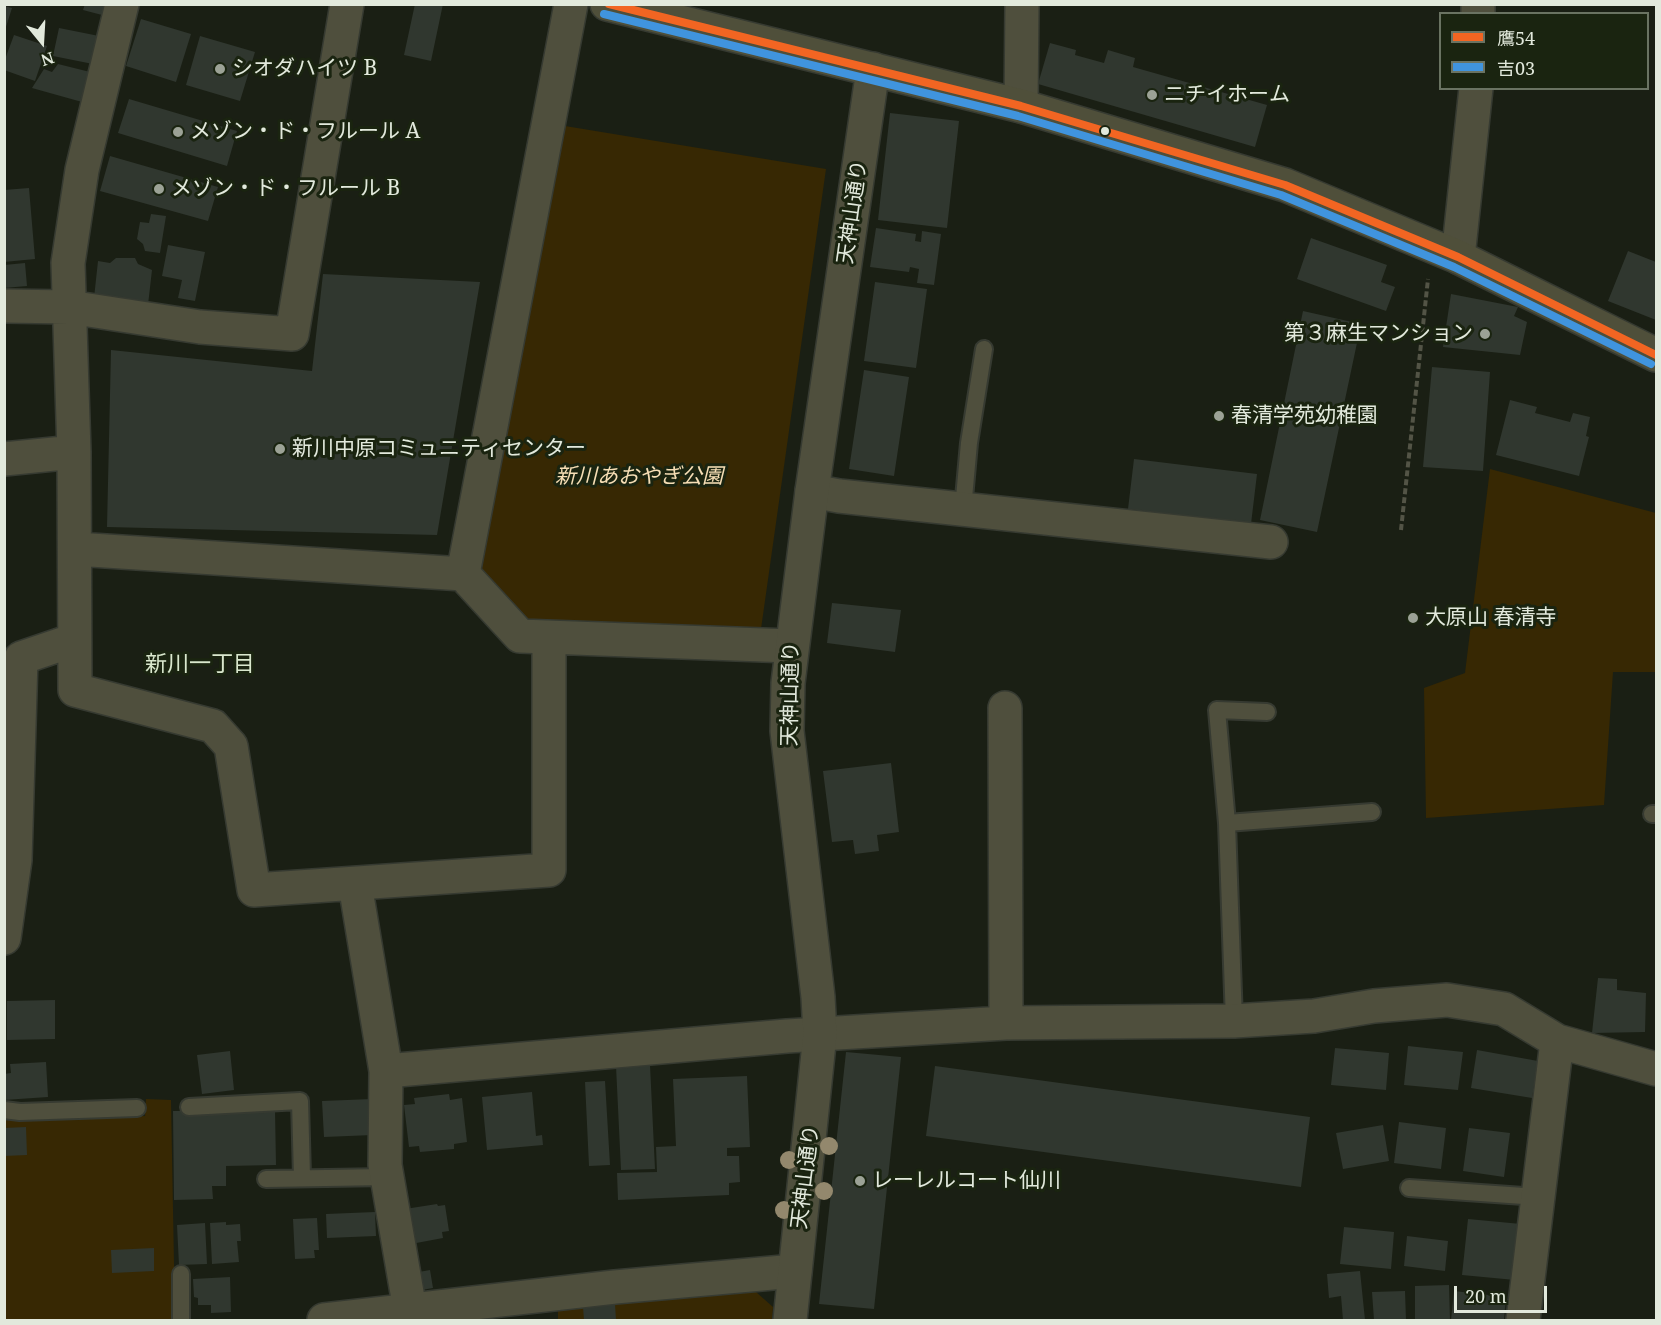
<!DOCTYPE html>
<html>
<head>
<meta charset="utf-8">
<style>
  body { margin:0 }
  #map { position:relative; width:1661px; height:1325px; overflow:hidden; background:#1a1f14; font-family:"Noto Serif","Noto Sans JP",serif }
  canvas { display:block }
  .frame { position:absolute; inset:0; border:6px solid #e2e9dc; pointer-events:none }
  .legend { position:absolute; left:1439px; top:12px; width:210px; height:78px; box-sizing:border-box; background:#1a2410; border:2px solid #6a7362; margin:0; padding:8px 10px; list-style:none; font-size:18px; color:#e2e9dc }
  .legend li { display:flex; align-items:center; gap:12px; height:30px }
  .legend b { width:30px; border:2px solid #6a7362 }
  .north { position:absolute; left:12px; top:12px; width:60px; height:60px; -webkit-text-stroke:4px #1a2410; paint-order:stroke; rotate:162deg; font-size:16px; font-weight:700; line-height:24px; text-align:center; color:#e2e9dc }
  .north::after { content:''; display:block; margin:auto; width:21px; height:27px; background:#e2e9dc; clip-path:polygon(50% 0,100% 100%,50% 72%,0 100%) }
  .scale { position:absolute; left:1454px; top:1286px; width:93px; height:27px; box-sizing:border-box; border:3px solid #e2e9dc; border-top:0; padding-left:8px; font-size:18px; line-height:21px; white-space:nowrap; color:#e2e9dc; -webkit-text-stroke:4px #1a2410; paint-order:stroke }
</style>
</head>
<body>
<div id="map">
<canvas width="1661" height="1325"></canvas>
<div class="frame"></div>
<ul class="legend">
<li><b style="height:8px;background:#f26522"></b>鷹54</li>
<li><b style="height:8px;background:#4094de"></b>吉03</li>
</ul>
<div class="north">N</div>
<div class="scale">20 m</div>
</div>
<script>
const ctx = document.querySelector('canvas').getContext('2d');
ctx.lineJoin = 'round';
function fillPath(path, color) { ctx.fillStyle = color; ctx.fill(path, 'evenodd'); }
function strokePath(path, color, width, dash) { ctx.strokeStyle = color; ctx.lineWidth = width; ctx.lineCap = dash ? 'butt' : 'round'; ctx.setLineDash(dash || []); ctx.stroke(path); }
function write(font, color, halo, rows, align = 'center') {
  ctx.font = font + ' "Noto Serif","Noto Sans JP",serif'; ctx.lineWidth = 6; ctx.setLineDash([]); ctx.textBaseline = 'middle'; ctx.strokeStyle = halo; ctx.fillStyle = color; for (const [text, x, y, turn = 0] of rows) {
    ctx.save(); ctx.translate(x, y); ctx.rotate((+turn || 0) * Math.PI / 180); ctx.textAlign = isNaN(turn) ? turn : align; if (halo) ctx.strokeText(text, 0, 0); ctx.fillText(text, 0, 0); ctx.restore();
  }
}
fillPath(new Path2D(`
  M559 125 826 169 761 629 521 621 478 569Z
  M1490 469 1656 513V672H1613L1604 805 1426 818 1424 688 1465 673Z
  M146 1099 171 1100 175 1319 5 1320 4 1120 30 1121 145 1116Z
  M756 1292 773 1307 772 1320H558V1309Z`), '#372803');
fillPath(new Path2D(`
  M85 4H105L102 15 83 10Z
  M415 4H443L431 61 404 55Z
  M4 6 12 8 5 30H4Z
  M141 19 191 34 176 82 126 66Z
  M59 28 99 36 93 64 53 56Z
  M14 35 47 46 35 81 4 70V62Z
  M200 36 255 52 240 101 186 85Z
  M1050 43 1076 50 1075 55 1104 63 1108 50 1135 58 1133 67 1267 105 1255 147 1038 84Z
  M58 64 90 72 82 102 32 88 44 69 52 72Z
  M129 99 237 131 227 166 118 133Z
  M890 113 959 121 947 228 878 220Z
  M110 156 218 187 208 221 100 191Z
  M29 188 35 259 4 262V190Z
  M151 214 166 216 160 253 145 251 143 244 137 239 140 222 149 223Z
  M876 228 916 234 915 241 921 242 922 231 941 234 934 285 917 283 919 269 910 267 909 272 870 267Z
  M1311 238 1387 265 1381 282 1395 287 1386 311 1297 279Z
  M168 245 205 252 195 301 178 298 182 280 162 276Z
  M1628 251 1656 262V320L1608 301Z
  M116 258H135L138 264 152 270 148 305 94 298 98 261 110 263Z
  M25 263 27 286 4 288V265Z
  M323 274 480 282 437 535 107 527 111 350 312 371Z
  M875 282 927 289 916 368 864 361Z
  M1451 294 1518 307 1514 316 1527 322 1520 355 1443 347Z
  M1303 311 1361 324 1317 532 1260 520Z
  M1432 367 1490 372 1483 471 1423 467Z
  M864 370 909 377 894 476 849 469Z
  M1510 400 1537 407 1535 413 1570 422 1573 413 1590 417 1586 436 1589 437 1579 476 1496 455Z
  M1134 459 1257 474 1251 524 1128 509Z
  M832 603 901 610 895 652 827 643Z
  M891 763 899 832 877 835 879 851 855 854 853 840 832 842 823 771Z
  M1598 978 1617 979V990L1646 993 1645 1032 1592 1033Z
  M55 1000V1039L7 1040V1001Z
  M1408 1046 1463 1052 1458 1090 1404 1085Z
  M1335 1048 1389 1053 1386 1090 1331 1085Z
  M1477 1050 1538 1061 1532 1098 1471 1088Z
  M230 1051 234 1090 202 1094 197 1055Z
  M846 1052 901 1057 874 1309 819 1304Z
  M46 1062 48 1097 4 1100V1074L11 1073 10 1064Z
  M650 1065 655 1169 621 1170 616 1066Z
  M935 1066 1310 1117 1301 1187 926 1136Z
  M747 1076 750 1147 727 1148V1156H739L740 1182 729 1183V1195L618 1200 617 1173 657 1172 656 1147 676 1146 673 1079Z
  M605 1081 610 1165 589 1166 585 1082Z
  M532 1092 536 1136 542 1135 543 1145 487 1150 482 1097Z
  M449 1094 450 1100 462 1098 467 1142 454 1144V1149L420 1152 419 1146 409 1147 404 1105 415 1104 414 1098Z
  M372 1099 373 1135 324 1137 322 1101Z
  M275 1110 276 1165 226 1166V1186H212L213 1199 174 1200 173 1111Z
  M1399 1122 1446 1128 1441 1169 1394 1163Z
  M1383 1125 1389 1161 1343 1169 1336 1133Z
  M26 1127 27 1155 4 1156V1128Z
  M1469 1128 1510 1133 1504 1177 1463 1171Z
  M437 1204 438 1206 445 1205 449 1231 442 1232 443 1238 411 1244 405 1209Z
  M375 1212 376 1236 327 1238 326 1214Z
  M317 1218 319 1250H314L315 1258 295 1259 293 1219Z
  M1468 1219 1521 1224 1515 1280 1462 1275Z
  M226 1222V1225L240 1224 241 1241H237L239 1262 212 1264 210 1223Z
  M205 1223 207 1264 179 1265 177 1225Z
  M1344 1227 1394 1232 1391 1269 1340 1264Z
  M1407 1236 1448 1241 1445 1271 1404 1266Z
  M154 1248V1271L112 1273 111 1250Z
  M430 1270 433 1288 416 1291 413 1273Z
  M1360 1271 1365 1320H1343L1341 1296 1329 1298 1327 1274Z
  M230 1277 231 1312 211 1313V1305H198V1298L194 1297 193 1279Z
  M1449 1285 1450 1320H1415V1286Z
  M1405 1291 1406 1320H1374L1372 1292Z
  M1454 1291 1506 1297 1504 1320H1451Z
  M615 1304 616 1320H584L583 1307Z`), '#30372f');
const service = new Path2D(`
  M963 509 969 443 984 349
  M1652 814H1656
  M1227 823 1372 812
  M1234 1021 1227 823 1217 710 1267 712
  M189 1107 300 1101 302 1177
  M4 1110 20 1112 137 1108
  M266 1179 387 1177
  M1409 1188 1538 1197
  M181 1274V1320`);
const minor = new Path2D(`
  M122 4 82 170 68 263 74 452 75 690 213 726 231 746 254 890 549 870V639
  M1478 4V14
  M1021 106 1022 4
  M1458 257 1476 88
  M4 306 69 307 200 327 292 334 347 4
  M4 459 74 452
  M812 491 839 496 1271 542
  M75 549 463 574 520 636 790 646
  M463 574 571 4
  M1005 708 1006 1023
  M355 884 386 1071 385 1165 410 1310
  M4 938 15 860 21 658 74 640
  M386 1071 787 1036 1006 1023 1234 1021 1314 1016 1374 1006 1447 1000 1504 1009 1557 1041 1656 1069
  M324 1320 615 1287 795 1271
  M1523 1320 1557 1041`);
const tertiary = new Path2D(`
  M790 1320 820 1034 818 997 787 731 788 683 812 491 873 69`);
const secondary = new Path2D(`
  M607 4 1021 106 1285 185 1458 257 1656 355`);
strokePath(service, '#363a31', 20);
strokePath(minor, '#363a31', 36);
strokePath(tertiary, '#363a31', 36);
strokePath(secondary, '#363a31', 36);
strokePath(new Path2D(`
  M1401 530 1428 279`), '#535446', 4, [6, 3]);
strokePath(service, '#4f4f3d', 16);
strokePath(minor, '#4f4f3d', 33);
strokePath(tertiary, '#4f4f3d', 33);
strokePath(secondary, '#4f4f3a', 33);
strokePath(new Path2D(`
  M609 4 1021 106 1285 185 1458 257 1656 355`), '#f26522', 8);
strokePath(new Path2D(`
  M604 14 1018 116 1281 195 1454 267 1651 364`), '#4094de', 8);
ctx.fillStyle = '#93886d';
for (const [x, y] of [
  [829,1146],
  [789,1160],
  [824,1191],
  [784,1210]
]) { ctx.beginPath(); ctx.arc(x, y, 9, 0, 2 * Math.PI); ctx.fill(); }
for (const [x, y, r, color] of [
  [220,69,6,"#9ca296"],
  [1152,95,6,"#9ca296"],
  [1105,131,5,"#e2e9dc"],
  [178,132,6,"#9ca296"],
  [159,189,6,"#9ca296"],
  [1485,334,6,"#9ca296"],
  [1219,416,6,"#9ca296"],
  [280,449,6,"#9ca296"],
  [1413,618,6,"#9ca296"],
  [860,1181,6,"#9ca296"]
]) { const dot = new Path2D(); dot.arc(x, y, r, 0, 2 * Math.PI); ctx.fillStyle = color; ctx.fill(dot); strokePath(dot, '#1a2410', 2); }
write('21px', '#e2e9dc', '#1a2410', [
  ["シオダハイツ B",232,69],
  ["ニチイホーム",1164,95],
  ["メゾン・ド・フルール A",190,132],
  ["メゾン・ド・フルール B",171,189],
  ["第３麻生マンション",1473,334,"right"],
  ["春清学苑幼稚園",1231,416],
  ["新川中原コミュニティセンター",292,449],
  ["大原山 春清寺",1425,618],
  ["レーレルコート仙川",872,1181]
], 'left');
write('21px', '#e2e9dc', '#1a2410', [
  ["天神山通り",853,212,-82],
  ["天神山通り",791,694,-89],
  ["天神山通り",806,1177,-83]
]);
write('italic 21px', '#f6deb5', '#1a2410', [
  ["新川あおやぎ公園",639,477]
]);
write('22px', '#d9e7cd', '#1a2410', [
  ["新川一丁目",200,665]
]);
</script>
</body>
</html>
